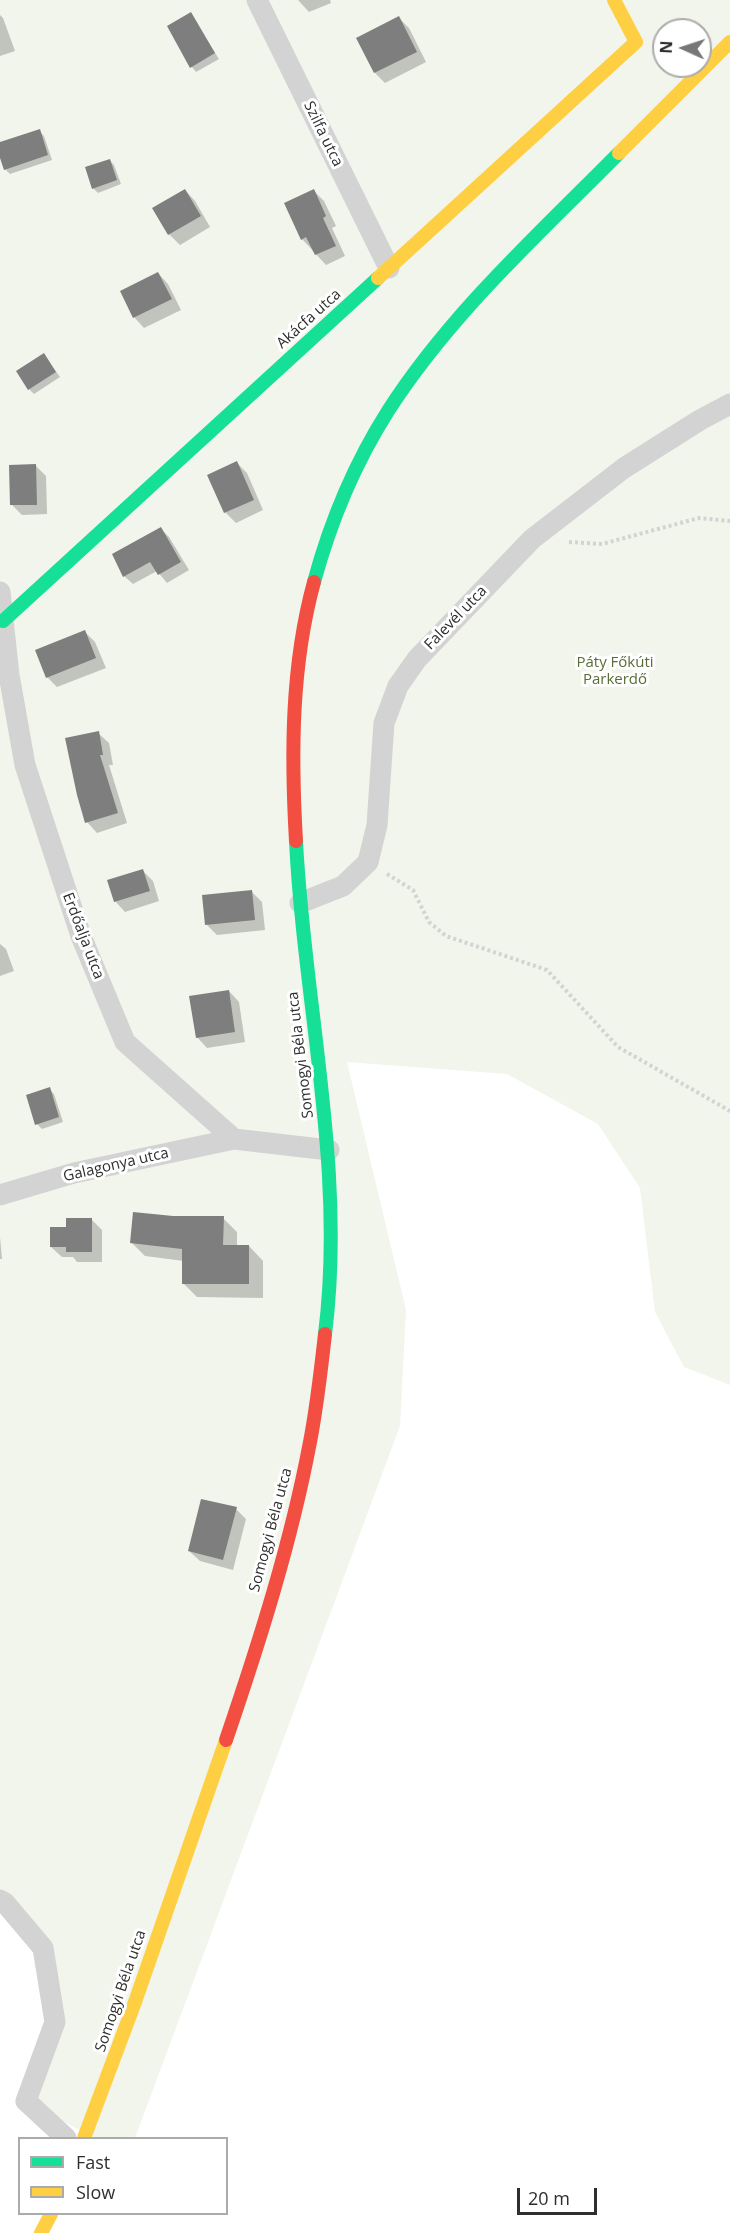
<!DOCTYPE html>
<html>
<head>
<meta charset="utf-8">
<style>
  body { margin:0 }
  #map { position:relative; width:730px; height:2233px; overflow:hidden; background:#fff; font-family:"Open Sans",sans-serif }
  canvas { display:block }
  .legend { position:absolute; left:18px; top:2137px; width:210px; height:78px; box-sizing:border-box; background:#fff; border:2px solid #ababab; margin:0; padding:8px 10px; list-style:none; font-size:18px; color:#2e2e2e }
  .legend li { display:flex; align-items:center; gap:12px; height:30px }
  .legend b { width:30px; border:2px solid #ababab }
  .north { position:absolute; left:652px; top:18px; width:60px; height:60px; box-sizing:border-box; background:#fff; border:2px solid #ababab; border-radius:50%; rotate:273deg; font-size:16px; font-weight:700; line-height:24px; text-align:center; color:#2e2e2e }
  .north::after { content:''; display:block; margin:auto; width:21px; height:27px; background:#777; clip-path:polygon(50% 0,100% 100%,50% 72%,0 100%) }
  .scale { position:absolute; left:517px; top:2188px; width:80px; height:27px; box-sizing:border-box; border:3px solid #2e2e2e; border-top:0; padding-left:8px; font-size:18px; line-height:21px; white-space:nowrap; color:#2e2e2e; -webkit-text-stroke:4px #fff; paint-order:stroke }
</style>
</head>
<body>
<div id="map">
<canvas width="730" height="2233"></canvas>
<ul class="legend">
<li><b style="height:8px;background:#16e098"></b>Fast</li>
<li><b style="height:8px;background:#ffcf43"></b>Slow</li>
</ul>
<div class="north">N</div>
<div class="scale">20 m</div>
</div>
<script>
const ctx = document.querySelector('canvas').getContext('2d');
ctx.lineJoin = 'round';
function fillPath(path, color) { ctx.fillStyle = color; ctx.fill(path, 'evenodd'); }
function strokePath(path, color, width, dash) { ctx.strokeStyle = color; ctx.lineWidth = width; ctx.lineCap = dash ? 'butt' : 'round'; ctx.setLineDash(dash || []); ctx.stroke(path); }
function write(font, color, halo, rows, align = 'center') {
  ctx.font = font + ' "Open Sans",sans-serif'; ctx.lineWidth = 6; ctx.setLineDash([]); ctx.textBaseline = 'middle'; ctx.strokeStyle = halo; ctx.fillStyle = color; for (const [text, x, y, turn = 0] of rows) {
    ctx.save(); ctx.translate(x, y); ctx.rotate((+turn || 0) * Math.PI / 180); ctx.textAlign = isNaN(turn) ? turn : align; if (halo) ctx.strokeText(text, 0, 0); ctx.fillText(text, 0, 0); ctx.restore();
  }
}
fillPath(new Path2D(`
  M0 0H730V1385L684 1367 655 1312 640 1188 598 1124 507 1074 347 1062 406 1310 400 1426 135 2138H94L26 2101 55 2022 43 1948 0 1900ZM664 30H700V66H664Z`), '#f2f5eb');
fillPath(new Path2D(`
  M298 0H330L331 3 309 12Z
  M190 14 219 59 196 72 192 67Z
  M0 15 3 18 15 51 0 56Z
  M399 18 409 28 426 62 385 83 375 73 358 39Z
  M39 131 44 136 52 160 10 174 5 169 0 153V143Z
  M109 160 114 165 121 184 98 193 93 188Z
  M185 190 195 201 210 227 180 245 169 234 154 208Z
  M314 191 324 201 336 226 332 228 345 256 326 265 302 239Z
  M158 273 168 284 181 310 144 328 134 317Z
  M44 355 60 377 34 394 29 389Z
  M237 463 247 473 263 510 236 523 225 512Z
  M36 466 46 476 47 514 22 515 12 505Z
  M161 529 169 537 189 570 167 583 157 571 133 584 124 576Z
  M85 632 95 642 106 668 57 687 47 677Z
  M98 733 109 743 113 765H109L127 823 97 833 87 822Z
  M142 870 153 881 159 901 125 912 115 901Z
  M252 892 262 902 265 930 217 935 207 925Z
  M0 944 6 949 14 971 0 976Z
  M229 991 239 1002 245 1042 207 1048 197 1037Z
  M49 1089 54 1094 63 1122 42 1129 37 1124Z
  M173 1218H223L237 1232V1246H249L263 1261V1298L197 1297 183 1283 184 1261 145 1256 131 1242Z
  M92 1220 102 1230V1262H77L73 1257H62L51 1247 67 1228Z
  M0 1237 2 1259H0Z
  M236 1509 246 1519 233 1570 200 1561 189 1551Z`), '#0003');
fillPath(new Path2D(`
  M191 12 215 53 190 68 167 26Z
  M399 16 417 52 374 73 356 38Z
  M40 129 48 155 4 170 0 158V142Z
  M110 159 117 180 92 189 85 167Z
  M185 189 201 216 168 235 152 208Z
  M314 189 326 216 323 218 336 246 315 255 306 237 301 240 284 203Z
  M158 272 172 299 133 318 120 291Z
  M44 353 56 372 28 390 16 371Z
  M237 461 254 500 224 513 207 475Z
  M36 464 37 505H10L9 465Z
  M161 527 181 562 158 575 150 562 123 577 112 554Z
  M85 630 96 658 46 678 35 650Z
  M99 731 103 755H100L118 813 85 823 77 795 65 738Z
  M143 869 150 891 114 902 107 880Z
  M252 890 255 920 205 925 202 895Z
  M229 990 235 1032 196 1038 189 996Z
  M50 1087 59 1117 35 1125 26 1095Z
  M133 1212 173 1216H224L223 1245H249V1284H182V1249L130 1243Z
  M66 1218H92V1252H66V1247H50V1227H66Z
  M201 1499 237 1507 223 1560 188 1551Z`), '#7e7e7e');
strokePath(new Path2D(`
  M569 542 602 544 699 518 730 521
  M387 874 413 890 429 922 446 936 547 970 618 1047 730 1111`), '#d3d3d3', 4, [3, 3]);
strokePath(new Path2D(`
  M257 0 389 268
  M0 592 9 675 25 765 81 936 125 1042 234 1139 329 1150
  M300 903 343 886 368 862 377 825 384 723 398 686 417 659 532 539 624 468 700 420 730 404
  M0 1195 74 1173 234 1139
  M0 1900 5 1903 43 1948 55 2022 26 2101 66 2138`), '#d3d3d3', 21);
strokePath(new Path2D(`
  M314 582C330 523 355 463 388 411 451 313 538 235 619 153
  M3 621 378 278
  M296 841C304 1005 346 1169 325 1334`), '#16e098', 14);
strokePath(new Path2D(`
  M619 153 730 42
  M378 278 636 42 614 0
  M84 2138 135 2002 226 1740
  M41 2233 51 2214`), '#ffcf43', 14);
strokePath(new Path2D(`
  M296 841C291 755 291 666 314 582
  M226 1740C259 1643 291 1543 310 1442 317 1406 321 1370 325 1334`), '#f24e42', 14);
write('15px', '#2e2e2e', '#fff', [
  ["Szilfa utca",323,134,64],
  ["Akácfa utca",309,319,-42],
  ["Falevél utca",456,618,-46],
  ["Erdőalja utca",83,936,69],
  ["Somogyi Béla utca",301,1055,-97],
  ["Galagonya utca",116,1165,-13],
  ["Somogyi Béla utca",271,1530,-75],
  ["Somogyi Béla utca",121,1991,-71]
]);
write('15px', '#596d38', '#fff', [
  ["Páty Főkúti",615,663],
  ["Parkerdő",615,680]
]);
</script>
</body>
</html>
